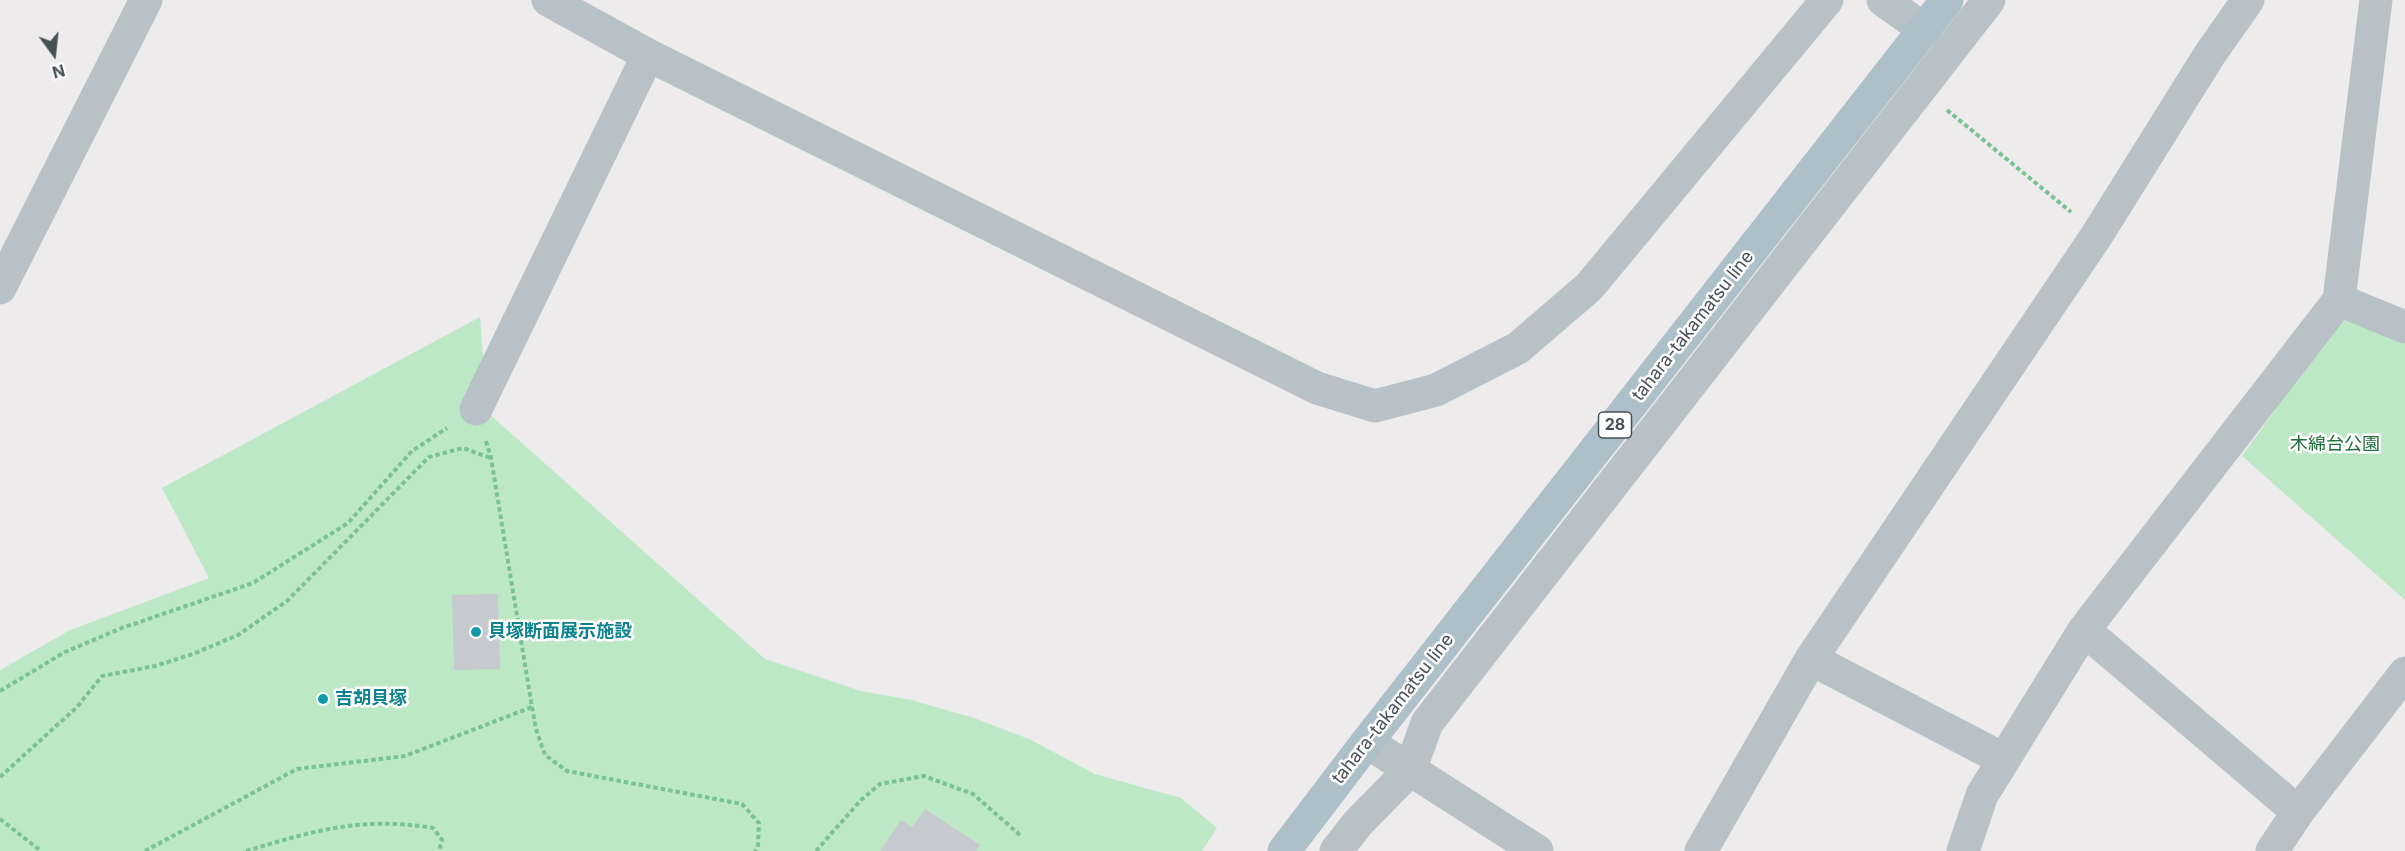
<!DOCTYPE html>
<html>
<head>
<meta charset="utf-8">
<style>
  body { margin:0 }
  #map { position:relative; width:2405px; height:851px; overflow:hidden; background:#eeebec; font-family:Inter,sans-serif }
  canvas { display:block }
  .north { position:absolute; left:24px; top:24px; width:60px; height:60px; -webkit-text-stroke:4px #fff; paint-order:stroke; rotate:165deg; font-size:16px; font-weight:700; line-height:24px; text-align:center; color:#465156 }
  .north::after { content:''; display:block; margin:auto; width:21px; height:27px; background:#465156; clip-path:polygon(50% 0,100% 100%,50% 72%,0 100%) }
</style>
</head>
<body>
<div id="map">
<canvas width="2405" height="851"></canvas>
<div class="north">N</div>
</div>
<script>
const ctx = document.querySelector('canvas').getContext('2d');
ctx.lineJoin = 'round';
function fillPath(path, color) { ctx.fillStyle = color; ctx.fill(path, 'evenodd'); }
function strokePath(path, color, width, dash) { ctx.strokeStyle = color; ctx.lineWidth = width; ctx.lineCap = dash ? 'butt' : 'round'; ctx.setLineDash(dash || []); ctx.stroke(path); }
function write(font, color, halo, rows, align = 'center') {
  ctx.font = font + ' Inter,"Noto Sans JP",sans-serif'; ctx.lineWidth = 5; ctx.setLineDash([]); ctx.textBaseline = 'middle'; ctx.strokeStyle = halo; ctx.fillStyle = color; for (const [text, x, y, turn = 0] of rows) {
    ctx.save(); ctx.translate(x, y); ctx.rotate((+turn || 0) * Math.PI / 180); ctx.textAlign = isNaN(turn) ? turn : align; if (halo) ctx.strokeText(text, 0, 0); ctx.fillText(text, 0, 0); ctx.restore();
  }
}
fillPath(new Path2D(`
  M480 317 487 412 765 659 861 691 911 700 974 718 1029 739 1095 774 1181 798 1217 828 1202 851H0V670L70 630 209 578 162 488Z
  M2342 317 2405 342V600L2242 456Z`), '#bde8c6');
fillPath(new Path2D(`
  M498 594 500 669 454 670 452 595Z
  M925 809 980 845 976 851H880L901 820 912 827Z`), '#c6c9cd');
strokePath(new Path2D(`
  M1947 110 2071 212
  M486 441 491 458 532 707 536 729 545 755 567 771 742 804 759 823 758 845 755 851
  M0 691 65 652 122 628 253 583 348 523 412 451 447 428
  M0 777 77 707 102 676 155 666 193 654 238 635 287 601 429 457 463 448 491 458
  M0 819 41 851
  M145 851 297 769 405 756 532 707
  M246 851C313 831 362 816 433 828L442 840 439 851
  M816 851 861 800 880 784 924 776 973 794 1020 835`), '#79c291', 4, [4.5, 3]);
strokePath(new Path2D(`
  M548 0 648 55 1317 388 1375 406 1436 390 1518 348 1589 287 1827 0
  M1883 0 1925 30
  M0 288 146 0
  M2339 300 2405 327
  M476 409 648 55
  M2084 630 2298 812
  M1811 659 2003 759
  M1367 742 1537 851
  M1336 851 1358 823 1410 770 1427 723 1989 0
  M1701 851 1811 659 2097 235 2210 54 2248 0
  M1963 851 1982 795 2084 630 2339 300 2376 0
  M2272 851 2298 812 2405 673`), '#b8c2c6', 33);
strokePath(new Path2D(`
  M1284 851 1367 742 1947 0`), '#adbfc8', 33);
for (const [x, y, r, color] of [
  [476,632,6,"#0f9aa8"],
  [323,699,6,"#0f9aa8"]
]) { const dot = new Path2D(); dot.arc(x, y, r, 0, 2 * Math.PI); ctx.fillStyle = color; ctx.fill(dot); strokePath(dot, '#fff', 2); }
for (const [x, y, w] of [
  [1615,425,33]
]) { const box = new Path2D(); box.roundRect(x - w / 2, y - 13, w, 26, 4.5); ctx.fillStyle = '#fff'; ctx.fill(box); strokePath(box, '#465156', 1.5); }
write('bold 16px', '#465156', null, [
  ["28",1615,425]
]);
write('18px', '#465156', '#fff', [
  ["tahara-takamatsu line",1693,326,-52],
  ["tahara-takamatsu line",1393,709,-52]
]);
write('18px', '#1f6f39', '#fff', [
  ["木綿台公園",2335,445]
]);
write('bold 18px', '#0d838f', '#fff', [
  ["貝塚断面展示施設",488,632],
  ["吉胡貝塚",335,699]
], 'left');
</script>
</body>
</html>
